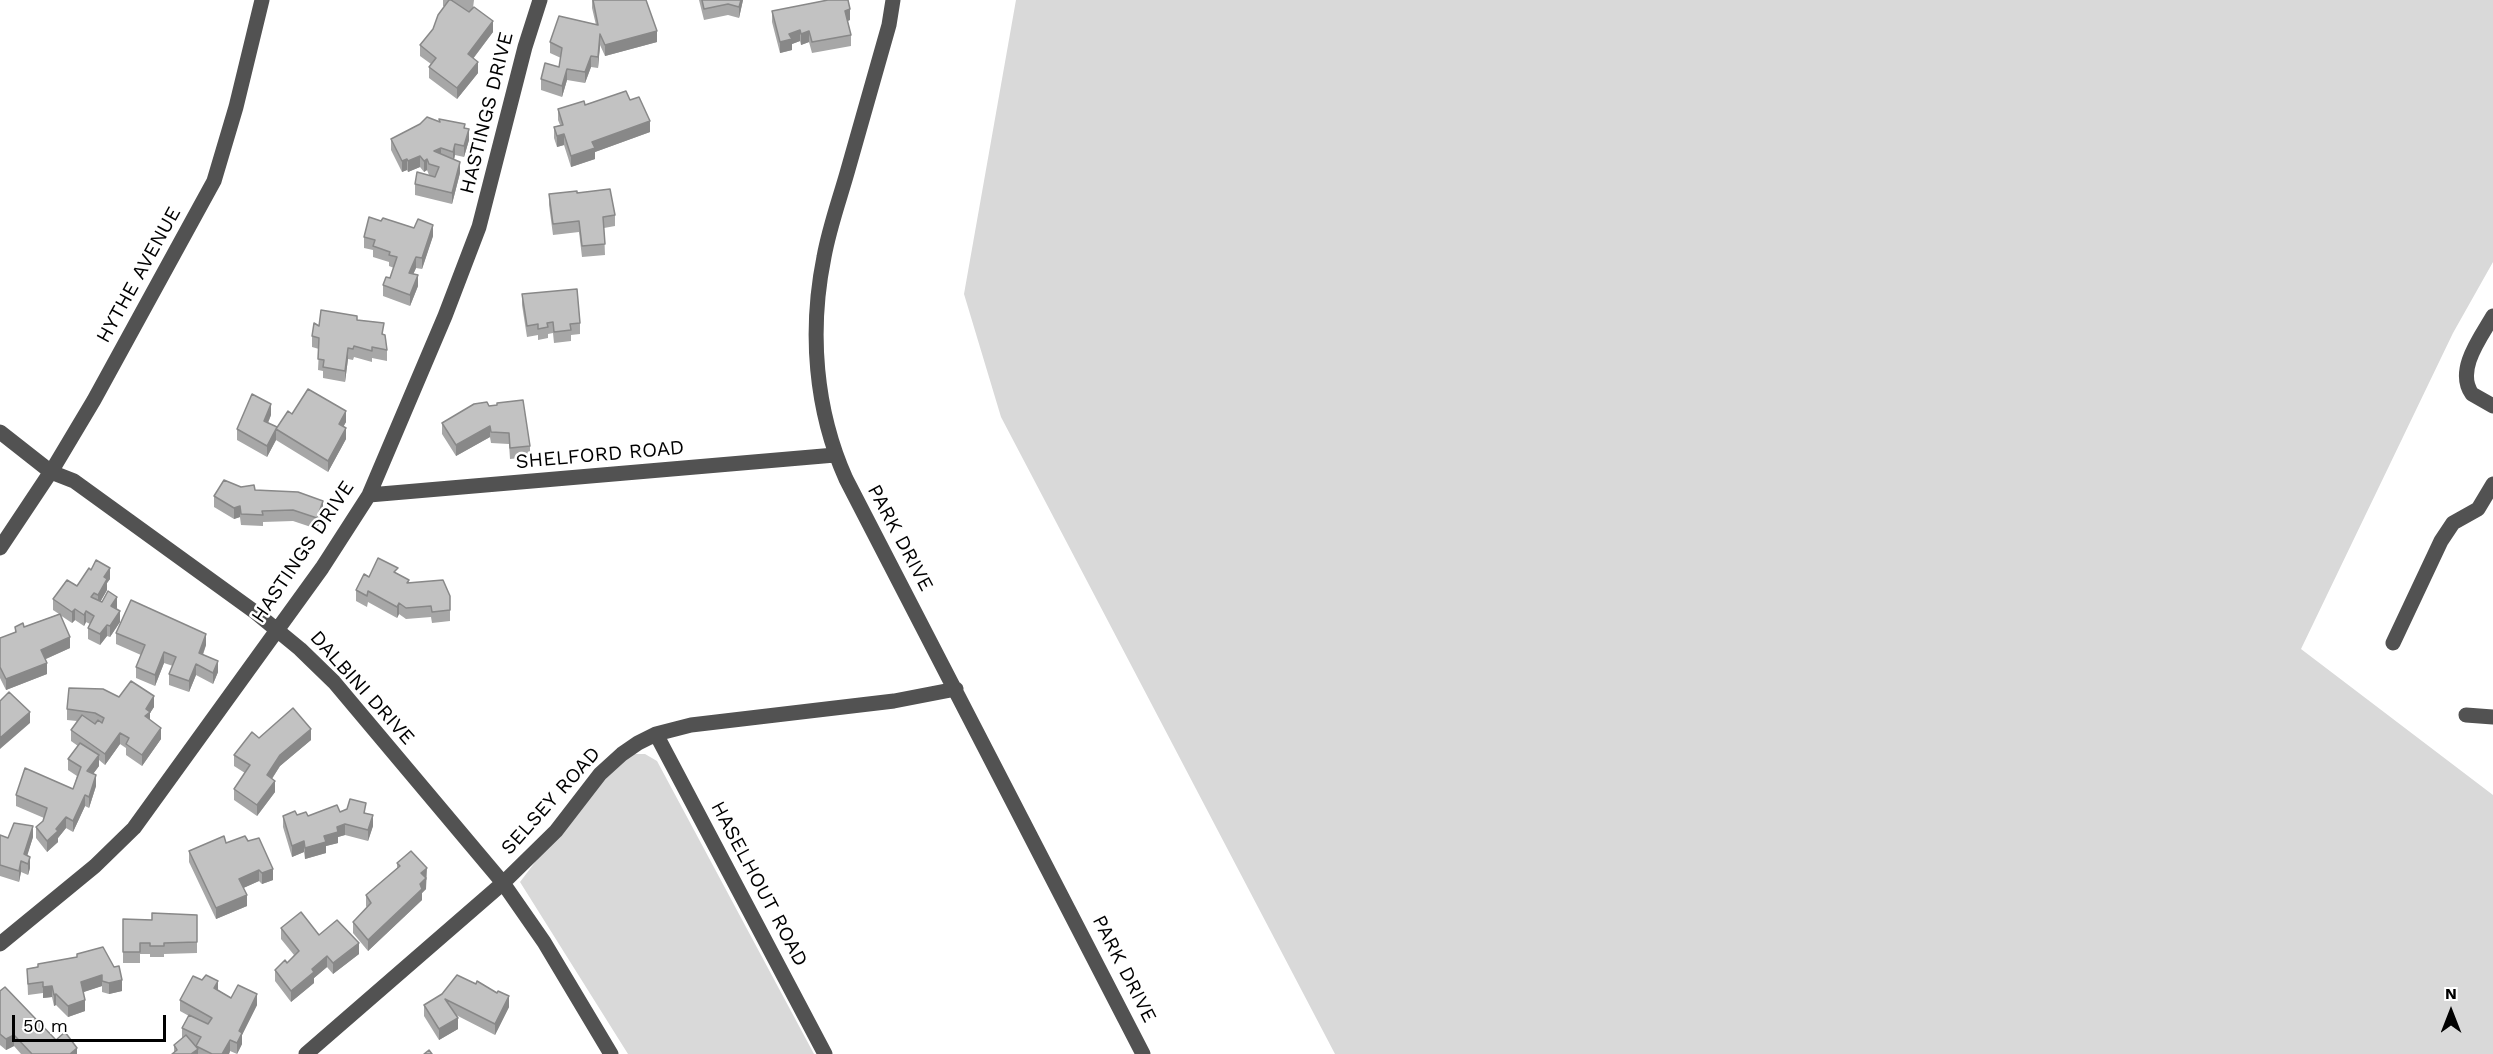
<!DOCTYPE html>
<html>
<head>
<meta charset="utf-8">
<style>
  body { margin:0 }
  #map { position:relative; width:2493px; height:1054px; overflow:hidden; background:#fff; font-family:"Work Sans",sans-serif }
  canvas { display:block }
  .north { position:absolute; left:2421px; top:982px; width:60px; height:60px; -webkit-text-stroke:4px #fff; paint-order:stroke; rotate:0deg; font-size:16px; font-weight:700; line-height:24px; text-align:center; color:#000 }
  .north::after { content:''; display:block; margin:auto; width:21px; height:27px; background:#000; clip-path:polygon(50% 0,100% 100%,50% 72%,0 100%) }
  .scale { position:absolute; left:12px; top:1015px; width:154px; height:27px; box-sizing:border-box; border:3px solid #000; border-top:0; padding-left:8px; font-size:18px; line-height:21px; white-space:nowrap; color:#000; -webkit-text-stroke:4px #fff; paint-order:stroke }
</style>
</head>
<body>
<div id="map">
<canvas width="2493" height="1054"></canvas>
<div class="north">N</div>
<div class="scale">50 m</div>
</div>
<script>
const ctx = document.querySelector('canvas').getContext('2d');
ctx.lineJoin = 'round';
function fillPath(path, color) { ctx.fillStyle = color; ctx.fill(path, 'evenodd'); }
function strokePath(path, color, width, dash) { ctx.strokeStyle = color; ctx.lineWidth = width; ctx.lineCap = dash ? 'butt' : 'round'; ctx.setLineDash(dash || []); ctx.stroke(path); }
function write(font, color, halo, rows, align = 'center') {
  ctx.font = font + ' "Work Sans",sans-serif'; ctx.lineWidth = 5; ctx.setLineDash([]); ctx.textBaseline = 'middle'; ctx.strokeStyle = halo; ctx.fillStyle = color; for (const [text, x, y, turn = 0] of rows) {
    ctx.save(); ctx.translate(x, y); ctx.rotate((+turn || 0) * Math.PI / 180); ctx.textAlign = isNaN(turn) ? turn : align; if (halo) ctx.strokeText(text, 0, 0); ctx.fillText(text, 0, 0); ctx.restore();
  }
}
fillPath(new Path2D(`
  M1016 0H2493V262L2453 333 2301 649 2493 795V1054H1335L1001 417 964 294Z
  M633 754H645L657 761 814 1054H628L520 882 598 779Z`), '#d9d9d9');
strokePath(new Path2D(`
  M893 0 889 25C875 74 861 124 847 173 839 201 829 229 824 257 809 331 815 410 846 479L1143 1054
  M2493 316C2481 337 2455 370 2472 394L2493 406
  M0 432 51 472 74 481 255 612 300 649 334 682 503 883 544 942 611 1054
  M369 495 835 455
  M0 548 54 467 94 400 214 181 236 107 262 0
  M2393 643 2441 541 2453 523 2478 509 2493 484
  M2466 715 2493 717
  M656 734 825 1054
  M0 944 95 866 134 828 322 568 369 495 445 316 479 227 525 47 540 0
  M306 1054 503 883 556 831 600 774 622 754 638 743 656 734 691 725 894 701 956 689`), '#525252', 15);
fillPath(new Path2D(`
  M443 0H474L473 8 493 32 473 59 478 73 457 99 429 78V67L431 64 420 56V45L433 29 444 6H443Z
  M592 0H646L657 42 605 56 600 45 598 68 591 67 585 83 567 80 562 97 541 90V79L559 67 561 58 550 53V42L596 25 592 8Z
  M699 0H743L739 18 728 15 704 20Z
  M772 11 850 20 847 21 851 35V46L812 53 809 42 801 45 800 41 792 44V50L780 53 772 22Z
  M630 100 650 132 595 152V159L571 167 564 145 557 147 554 138V127L560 125 558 120V109Z
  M439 122 465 129 469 140 464 157 455 155 454 160 460 173 452 204 415 195V184L429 175 427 170 424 172 420 167 408 172 407 170 402 172 391 150V139Z
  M577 193 615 215V226L604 228 605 255 582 257 579 232 553 235 549 205V194Z
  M381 221 433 236 422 269 416 268 413 274 418 286 410 306 383 296V285L390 278 394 268 389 266V262L373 257V250L364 248V237Z
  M522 294 580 323V334L571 335V341L554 343 553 333 548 334V338L538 340V335L527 337 522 305Z
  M357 320 384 335 387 350V361L372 358V362L354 357 353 360 348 359 345 382 323 378V371L318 370 319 349 312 347V336L319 326Z
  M489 406 530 446V457L510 459 509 444 491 443 490 437 456 456 442 434V423Z
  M292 414 346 422 343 426 346 439 328 472 276 440 267 457 237 440V429L271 415 268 423 277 427Z
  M241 487 255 490 323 512 317 529 293 521 263 522V526L241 525 240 517 234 519 214 507V496Z
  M91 570 110 579 107 583V590L100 602 117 608V609L120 622 110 637 107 636 100 645 88 639V628L90 624 86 622 84 626 75 620 72 623 60 615 70 648 46 659 47 674 6 690 0 678V638L15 633V627H24L59 614 53 610V599L77 586Z
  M398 574 409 583 450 596V621L432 623 431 617 406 619 399 614 397 618 368 602 367 607 356 601V590L369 577Z
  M116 633 206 645 203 655 218 672 213 684 196 675 189 692 169 685V674L173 666 164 663 155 686 136 678V667L141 655 116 644Z
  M119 697 154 707 150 713V720L161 739 142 766 126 755V748L120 744 105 765 99 760V766L93 774 96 786 89 808 85 806 73 832 66 828 58 838V842L47 852 36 838V827L43 821 44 818 16 806V795L73 789 77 776 68 770V759L78 746 71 741V730L77 721 67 720V709Z
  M259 738 311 740 280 766 272 779 275 792 257 816 234 800V789L245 773 234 766V755Z
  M340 812 366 813 373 826 368 841 345 835 338 837V843L326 846V853L305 859 304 852 292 857 283 827V816L297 815 308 816Z
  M0 835 8 838 33 837 27 855 30 868 28 875 21 872 19 882 0 876Z
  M226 843 273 880 262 884 259 881 243 888 247 906 216 919 189 862V851Z
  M397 863 427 879 426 880V889L422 893V900L368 951 353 933V922L367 908 366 906V895L397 868Z
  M197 915V953L164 954V957H150V954H140V963H123V919L152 920Z
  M281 928 319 935 359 954 333 974 327 967 314 978V983L291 1002 275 981V970L287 963 294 955 281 939Z
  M77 954 122 991 109 994 102 992V986L83 992 85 1011 68 1017 56 1005 54 1006 52 997 43 998V993L28 995 27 969 77 957Z
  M218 990 231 998 257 1005 242 1035V1044L237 1054 230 1051 229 1054H172L174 1052V1045L182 1038V1028L189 1016 180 1011V1000Z
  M0 991 56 1040 77 1054H21L14 1046 6 1050 0 1045Z
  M442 994 509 1007 495 1035 456 1015 458 1029 439 1040 424 1016V1005Z`), '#a7a7a7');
fillPath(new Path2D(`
  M741 0H743L739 18V7Z
  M850 9V20L845 22V11Z
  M493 21V32L468 65V54Z
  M800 30V41L792 44V50L780 53V42L789 34Z
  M657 31V42L605 56V45Z
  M809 31V42L801 45V34Z
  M600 34V45L598 68V57Z
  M591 56V67L585 83V72Z
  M478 62V73L457 99V88Z
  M567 69V80L562 97V86Z
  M650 121V132L595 152V159L571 167V156L592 142Z
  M469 129V140L464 157V146Z
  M564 134V145L557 147V136Z
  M455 144V155L453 163V152Z
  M441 148V159L434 151Z
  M420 156V167L408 172V161Z
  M407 159V170L402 172V161Z
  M427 159V170L424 172V161Z
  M460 162V173L452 204V193Z
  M433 225V236L422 269V258Z
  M416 257V268L409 284V273Z
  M418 275V286L410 306V295Z
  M348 348V359L345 382V371Z
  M271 404V415L264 432V421Z
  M346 411V422L339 435V424Z
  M490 426V437L456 456V445Z
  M346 428V439L328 472V461Z
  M276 429V440L267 457V446Z
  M323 501V512L317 529V518Z
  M240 506V517L234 519V508Z
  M110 568V579L107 583V590L98 606V595L104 577Z
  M117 597V608L111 616V606Z
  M399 603V614L397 618V607Z
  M75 609V620L72 623V612Z
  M86 611V622L84 626V615Z
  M120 611V622L110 637V626Z
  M107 625V636L100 645V634Z
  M206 634V645L199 664V653Z
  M70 637V648L41 661V650Z
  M164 652V663L155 686V675Z
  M218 661V672L213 684V673Z
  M47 663V674L6 690V679Z
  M196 664V675L189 692V681Z
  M154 696V707L150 713V723L145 716 146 709Z
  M30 712V723L0 749V738Z
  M161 728V739L142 766V755Z
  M311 729V740L280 766 267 786V775L280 755Z
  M120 733V744L105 765V754Z
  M99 755V766L87 782V771Z
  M96 775V786L89 808V797Z
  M275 781V792L257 816V805Z
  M85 795V806L73 832V821Z
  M373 815V826L368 841V830Z
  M66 817V828L58 838V842L47 852V841Z
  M345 824V835L338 837V843L326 846V853L305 859V848L337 827Z
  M33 826V837L25 863 24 854Z
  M304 841V852L292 857V846Z
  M30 857V868L28 875V864Z
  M21 861V872L19 882V871Z
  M427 868 426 889 422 893V900L368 951V940L420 884 421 873Z
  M273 869V880L262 884V873Z
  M259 870V881L239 890V879Z
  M247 895V906L216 919V908Z
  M359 943V954L333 974V963Z
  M327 956V967L314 978V983L291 1002V991L312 969Z
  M102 975V986L81 993V982Z
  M122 980V991L109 994V983Z
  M218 981V992L214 988Z
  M52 986V997L43 998V987Z
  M56 994V1005L54 1006V995Z
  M257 994V1005L242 1035V1044L237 1054V1043L239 1031Z
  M509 996V1007L495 1035V1024Z
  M85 1000V1011L68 1017V1006Z
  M458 1018V1029L439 1040V1029Z
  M14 1035V1046L6 1050V1039Z
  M230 1040V1051L229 1054H222Z
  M77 1048V1054H70Z
  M198 1049V1054H191Z`), '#888');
const building = new Path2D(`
  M449 0H451L469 12 474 7 493 21 468 54 478 62 457 88 429 67 436 58 420 45 433 29 438 15Z
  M593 0H646L657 31 605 45 600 34 598 57 591 56 585 72 567 69 562 86 541 79 545 63 559 67 562 48 550 42 559 16 598 25Z
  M702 0H741L739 7 728 4 704 9Z
  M828 0H848L850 9 845 11 851 35 812 42 809 31 801 34 800 30 789 34 792 39 780 42 772 11Z
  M626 91 630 100 639 97 650 121 592 142 595 148 571 156 564 134 557 136 554 127 563 125 558 109 584 101 585 105Z
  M427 117 440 122 439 119 465 124 464 128 469 129 464 146 455 144 453 152 441 148 434 151 460 162 452 193 415 184 417 172 435 177 439 167 429 164 427 159 424 161 420 156 408 161 407 159 402 161 391 139 420 124Z
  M610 189 615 215 603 217 605 244 582 246 579 221 553 224 549 194 577 191V193Z
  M369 217 381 221 383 218 414 228 418 219 433 225 422 258 416 257 409 273 418 275 410 295 383 285 386 277 390 278 397 257 389 255 390 252 373 246 375 240 364 237Z
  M577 289 580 323 570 324 571 330 554 332 553 322 547 323 548 327 538 329V324L527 326 522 294Z
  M321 310 357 316V320L384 323 382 334 385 335 387 350 372 347V351L354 346 353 349 348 348 345 371 323 367 324 360 318 359 319 338 312 336 314 323 319 326Z
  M308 389 346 411 339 424 346 428 328 461 276 429 288 411 292 414Z
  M252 394 271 404 264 421 277 427 267 446 237 429Z
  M523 400 530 446 510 448 509 433 491 432 490 426 456 445 442 423 474 404 487 402 489 406 497 405V403Z
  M224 480 241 487 254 485 255 490 298 492 323 501 317 518 293 510 262 511 263 515 241 514 240 506 234 508 214 496Z
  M378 558 398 568 394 572 409 580 407 583 443 580 450 596V610L432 612 431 606 406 608 399 603 397 607 368 591 367 596 356 590 364 574 369 577Z
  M96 560 110 568 104 577 107 579 98 595 94 593 91 597 102 602 108 591 117 597 111 606 120 611 110 626 107 625 100 634 88 628 94 616 86 611 84 615 75 609 72 612 53 599 67 580 77 586 89 568 91 570Z
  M131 600 206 634 199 653 218 661 213 673 196 664 189 681 169 674 176 657 164 652 155 675 136 667 145 645 116 633Z
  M60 614 70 637 41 650 47 663 6 679 0 667V638L16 632 15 627 23 623 24 627Z
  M131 681 154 696 146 709 150 712 145 716 161 728 142 755 126 744 129 738 120 733 105 754 71 730 82 715 95 724 98 720 102 723 104 718 95 713 67 709 69 688 103 689 119 697Z
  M9 692 30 712 0 738V701Z
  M293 708 311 729 280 755 267 775 275 781 257 805 234 789 250 765 234 755 252 732 259 738Z
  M80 743 99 755 87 771 96 775 89 797 85 795 73 821 66 817 56 829 58 831 47 841 36 827 43 821 47 808 16 795 25 768 73 789 81 767 68 759Z
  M350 799 366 803 364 813 373 815 368 830 345 824 337 827 338 832 324 836 326 842 305 848 304 841 292 846 283 816 295 811 297 815 306 812 308 816 337 805 340 812 347 809Z
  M14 823 33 826 24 854 30 857 28 864 21 861 19 871 0 865V835L8 838Z
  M224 836 226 843 245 836 248 841 259 838 273 869 262 873 259 870 239 879 247 895 216 908 189 851Z
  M411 851 427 868 421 873 426 878 420 884 422 889 368 940 353 922 371 903 366 895 400 866 397 863Z
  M301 912 319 935 337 920 359 943 333 963 327 956 312 969 314 972 291 991 275 970 285 960 287 963 299 951 281 928Z
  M152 913 197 915V942L164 943V946H150V943H140V952H123V919L152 920Z
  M103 947 114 967 119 966 122 980 109 983 102 981V975L81 982 85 1000 68 1006 56 994 54 995 52 986 43 987V982L28 984 27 969 38 967V964L77 957V954Z
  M206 975 218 981 214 988 231 998 238 985 257 994 239 1031 242 1033 237 1043 230 1040 222 1054H212L196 1046 201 1037 182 1028 189 1015 208 1024 212 1018 180 1000 193 976 202 980Z
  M457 975 476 984 477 981 497 993 498 991 509 996 495 1024 445 999 458 1018 439 1029 424 1005 442 994Z
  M5 987 56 1040 65 1032 77 1048 70 1054H32L14 1035 6 1039 0 1034V991Z
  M186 1035 198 1049 191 1054H172L177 1050 174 1045Z
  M429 1050 432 1054H424Z`);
fillPath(building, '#c2c2c2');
strokePath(building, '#888', 1.5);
write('20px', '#000', '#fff', [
  ["HASTINGS DRIVE",487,113,-76],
  ["HYTHE AVENUE",139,275,-61],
  ["SHELFORD ROAD",600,455,-5],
  ["PARK DRIVE",900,538,62],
  ["HASTINGS DRIVE",303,552,-56],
  ["DALBINI DRIVE",362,688,48],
  ["SELSEY ROAD",551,801,-48],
  ["HASELHOUT ROAD",759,884,62],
  ["PARK DRIVE",1124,969,63]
]);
</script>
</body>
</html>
